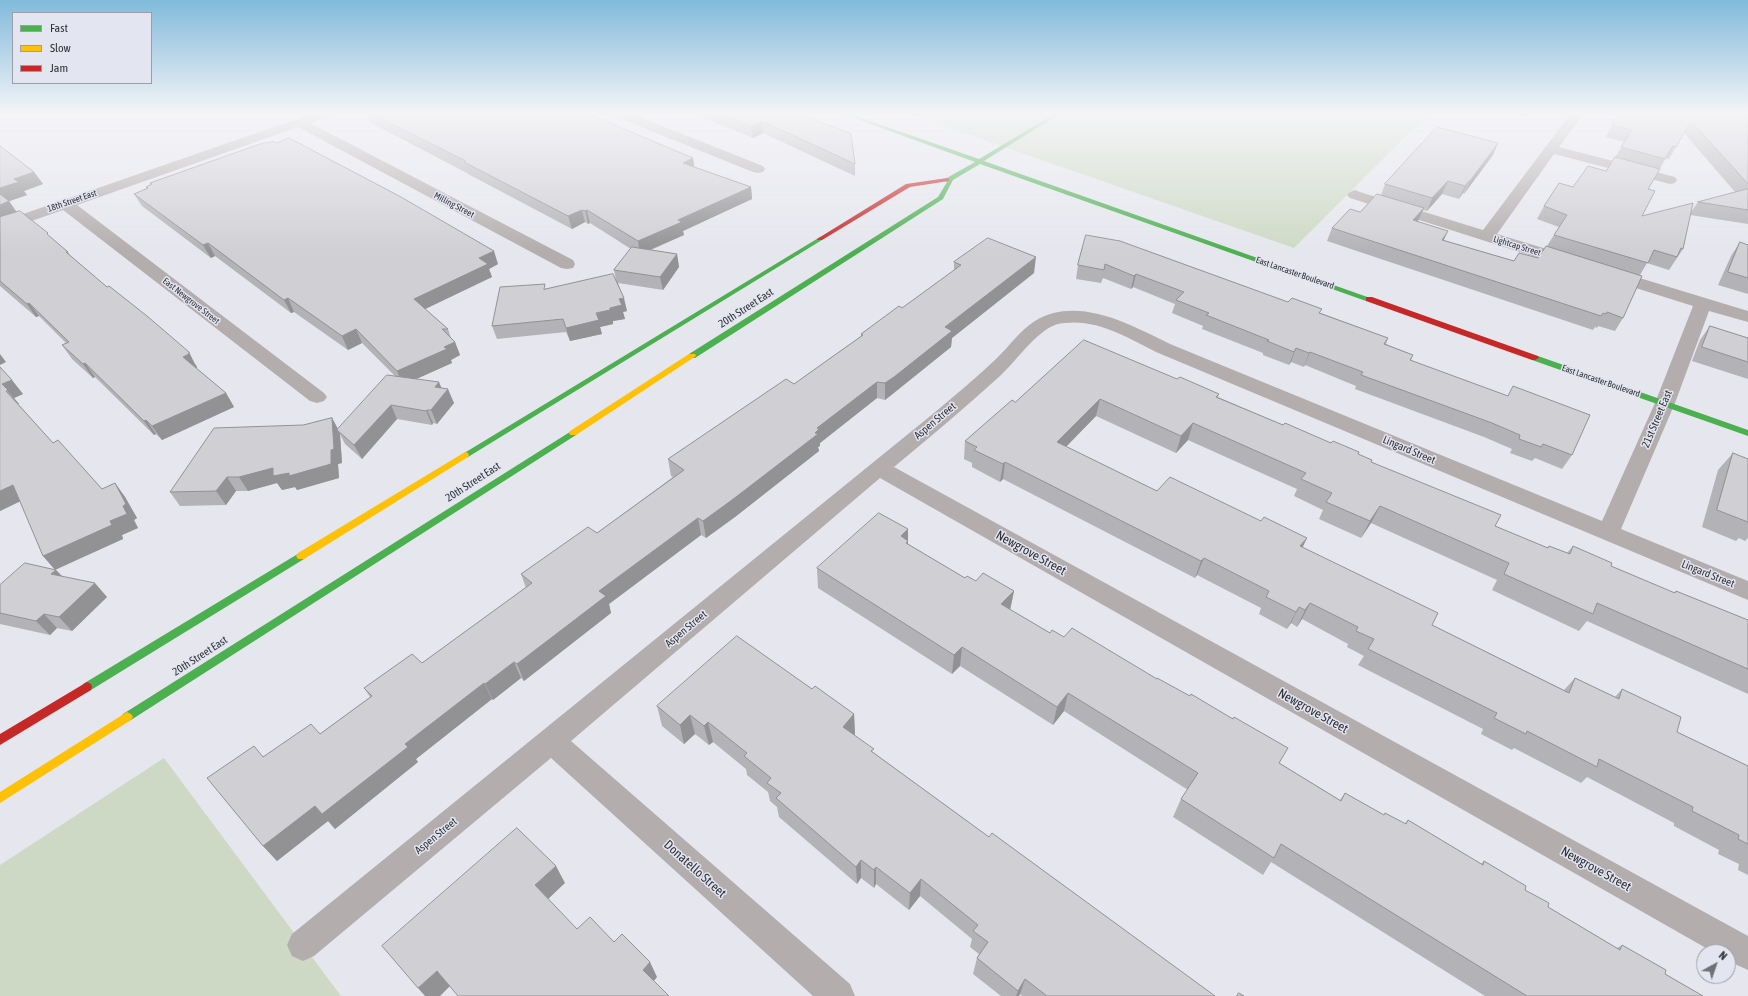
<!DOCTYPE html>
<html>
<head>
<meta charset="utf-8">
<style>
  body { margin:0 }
  #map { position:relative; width:1748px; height:996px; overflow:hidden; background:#e6e7ee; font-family:"Asap Condensed",sans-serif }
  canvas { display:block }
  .legend { position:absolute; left:12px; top:12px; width:140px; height:72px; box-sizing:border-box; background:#e3e5f1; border:1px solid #9c9da7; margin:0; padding:5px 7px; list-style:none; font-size:12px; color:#313237 }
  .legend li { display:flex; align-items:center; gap:8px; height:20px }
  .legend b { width:20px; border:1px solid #9c9da7 }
  .north { position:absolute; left:1696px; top:944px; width:40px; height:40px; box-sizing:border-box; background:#e3e5f1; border:1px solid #9c9da7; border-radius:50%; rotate:40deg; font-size:11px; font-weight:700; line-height:16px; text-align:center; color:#313237 }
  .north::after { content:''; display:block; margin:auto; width:14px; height:18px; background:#707177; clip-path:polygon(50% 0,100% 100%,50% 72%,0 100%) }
</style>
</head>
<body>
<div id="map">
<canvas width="1748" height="996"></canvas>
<ul class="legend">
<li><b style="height:5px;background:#4caf50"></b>Fast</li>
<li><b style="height:5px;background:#ffc107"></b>Slow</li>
<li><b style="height:5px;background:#c62828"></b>Jam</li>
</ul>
<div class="north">N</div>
</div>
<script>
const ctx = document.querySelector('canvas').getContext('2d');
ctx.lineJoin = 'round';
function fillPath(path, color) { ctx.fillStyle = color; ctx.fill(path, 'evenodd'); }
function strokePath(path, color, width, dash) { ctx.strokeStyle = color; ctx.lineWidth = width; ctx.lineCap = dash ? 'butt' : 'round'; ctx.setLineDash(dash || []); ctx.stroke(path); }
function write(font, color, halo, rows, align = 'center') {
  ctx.font = font + ' "Asap Condensed",sans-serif'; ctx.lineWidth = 3; ctx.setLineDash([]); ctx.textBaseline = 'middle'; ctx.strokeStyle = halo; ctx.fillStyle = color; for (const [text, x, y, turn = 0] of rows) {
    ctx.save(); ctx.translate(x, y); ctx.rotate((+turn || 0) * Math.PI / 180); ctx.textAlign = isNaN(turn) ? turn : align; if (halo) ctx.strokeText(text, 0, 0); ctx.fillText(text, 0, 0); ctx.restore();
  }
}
fillPath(new Path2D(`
  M907 113H1429L1294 248Z
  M164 758 341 996H0V865Z`), '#cdd9c4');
fillPath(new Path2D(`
  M314 113H333L331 116 310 123 573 260 575 264 573 268 567 269 561 268 298 127 77 205 324 393 327 397 324 401 317 403 310 401 63 210 0 232V222Z
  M612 113H630L763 166 765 169 763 172 758 173 753 172 614 116Z
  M1571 113H1584L1559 147 1675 177 1677 180 1675 183 1670 184 1554 154 1497 234 1576 258 1578 262 1576 266 1570 267 1564 266 1350 198 1347 195 1350 192 1355 190 1360 192 1483 230Z
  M1729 113H1748V119L1731 116Z
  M1610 269 1748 311V322L1709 311 1675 403 1621 529 1748 581V600L1156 352C1128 338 1098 319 1065 323 1057 323 1049 327 1043 332 1027 344 1015 362 1000 376 966 407 930 437 894 467L1748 936V970L1728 961V952H1713L880 478 571 741 850 984 855 996H813L551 758 314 956 303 961 292 956 287 945 292 934 934 413C955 395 976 378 996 359 1009 347 1019 331 1035 321 1078 295 1131 325 1170 344L1602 521 1655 403 1693 306 1604 278 1602 274 1604 270Z`), '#b3adad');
fillPath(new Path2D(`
  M840 113H847L979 159 1056 113H1061L984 161 1373 299 1372 301H1366L980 164 953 180 943 199 695 358H689L688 356 689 354 938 197 947 182 944 180 945 179 975 162Z
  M820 237 823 239 822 240 468 457 465 458 461 455Z
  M1532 356H1538L1748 430V436L1532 360 1531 358Z
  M573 430 577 433 576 435 131 720 127 722 123 720 121 717 123 714Z
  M301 552 304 553 306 556 304 559 91 690 87 692 83 690 82 687 83 684Z`), '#4caf50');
fillPath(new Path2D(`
  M689 354H695L696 356 576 435H570L569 433 570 431Z
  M465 452 468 453 469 455 468 457 304 559H298L296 556 298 553Z
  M127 712 131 714 133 717 131 720 0 803V792Z`), '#ffc107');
fillPath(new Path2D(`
  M947 178 949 179V181L910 187 822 240H818L817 239 906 184Z
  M1366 297H1372L1538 356 1539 358 1535 360H1532L1366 301Z
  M87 682 91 684 92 687 91 690 0 745V734Z`), '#c62828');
fillPath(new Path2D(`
  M367 113H586L693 158 694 167 751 187 752 199 683 231 684 235 651 250 677 254 679 267 663 290 618 283 627 311 623 312 625 319 613 321V324L600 327 602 334 570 341 566 332 497 339 492 326 546 289 616 280 614 270 631 249 590 223 588 224 585 222 572 229 468 174 467 173 371 123Z
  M692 113H796L855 164V176L763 133 753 138Z
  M1510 113H1529L1526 117Z
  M1748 117V224L1690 215 1683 249 1669 270 1647 263 1640 275 1623 318 1615 331 1598 326 1597 328 1595 327 1593 330 1327 241 1332 228 1360 212 1381 195 1385 184 1498 143 1493 155 1464 194 1463 193 1459 199 1442 194 1427 211 1423 210 1417 222 1444 240 1514 261 1538 258 1547 246 1559 227 1537 219 1544 206 1573 187 1606 171 1615 157 1625 142 1606 137 1612 125ZM1684 133 1735 192 1698 202 1691 212 1642 216 1648 189 1666 158 1669 159Z
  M0 146 34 172 43 184 24 191 27 195 9 201 16 212 51 238 68 252 71 257 197 366V368H196L226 393 234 407 162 440 156 434 154 435 95 377 93 378 72 359 62 345 66 343 39 316 36 317 0 286Z
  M150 183 498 264 489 269 492 277 425 309 448 329 451 338 455 342 460 355 451 360 452 363 416 379 441 388 454 403 437 424 433 423 432 425 397 419 362 459 345 444 340 434 342 463 338 464 339 478 297 490 295 487 282 490 277 483 248 491H236L226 505 180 506 170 492 303 425 332 418 338 429 395 376 362 343 348 350 294 312 291 313 215 256 211 258 142 206 134 194 147 189 146 187 151 185Z
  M1086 235 1321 313 1388 338 1386 344 1413 355 1411 360 1572 455 1562 469 1535 458 1532 461 1510 453 1512 449 1484 437 1355 389 1356 386 1305 365 1304 367 1291 362 1289 365 1263 355V353L1202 329 1203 326 1172 313 1175 304 1133 287 1131 289 1103 278 1101 283 1076 279 1078 265Z
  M1740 242 1748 245V294L1718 285 1731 256Z
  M954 262 1034 273 952 338 951 347 894 393 885 400 877 398 820 443V446L818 447 819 451 735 517 706 538 701 535 609 604 611 613 524 681 521 678 493 700 492 699 416 759 418 762 335 829 328 821 277 861 263 846 264 757 320 734 370 697 364 688 422 663 526 588 521 574 597 533 673 477 671 476 668 459 794 384 861 336V334L902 308 954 271Z
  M1710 326 1748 338V379L1692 361 1700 340Z
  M0 367 23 394 14 398 19 404H18L53 443 102 489 115 483 125 497 137 518 134 520 138 528 122 535 123 539 55 569 63 577 107 597 72 631 57 628 50 635 0 624V585L55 569 43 556 20 501 0 511Z
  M1177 379 1219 394 1218 397 1283 425 1331 443 1359 452 1358 454 1371 462 1495 526 1547 548 1549 546 1567 553 1573 546 1611 566 1674 593 1676 591 1748 620V694L1587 621 1579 631 1492 590 1497 580 1371 523 1361 538 1319 519 1323 510 1294 496 1297 489 1188 440 1176 453 1096 416 1066 447 1157 491 1261 521 1307 538 1302 547 1432 625 1564 690 1575 678 1615 697 1622 689 1677 732 1748 766V875L1738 870 1739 864 1718 854 1719 850 1674 826V823L1587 777 1581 783 1514 748 1512 750 1481 734 1483 729 1358 665 1364 656 1347 647 1348 644 1302 619 1297 627 1291 623 1287 629 1259 614 1261 608 1197 575 1195 578 1003 479 1000 482 972 467V463L964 459 965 441 1015 402Z
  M1733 453 1748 459V538L1745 541 1739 538 1736 541 1702 527 1718 470Z
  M908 529V544L965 578 1014 591 1010 610 1279 763 1340 800 1345 793 1383 815 1385 813 1404 824 1408 820 1481 864 1484 861 1525 890 1548 907 1617 948 1622 945 1665 974 1703 996H1485L1271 862 1263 875 1173 817 1181 799 1188 790 1064 711 1053 725 960 666 952 674 818 588 817 568Z
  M812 689 854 714 855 734 854 735 874 753 989 837 1215 996H1022L1020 994 1019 996H1001L973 974 977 958 979 954 970 947 972 939 920 896 909 910 876 884 874 888 861 878 857 884 779 817 777 807 770 801 768 792 747 775 746 769 713 742 709 745 695 734 684 744 662 726 657 706Z`), '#b3b2b6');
fillPath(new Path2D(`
  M762 121 763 133 753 138 752 126Z
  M1498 143 1493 155 1464 194 1470 181Z
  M693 158 695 171 683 163Z
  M34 172 43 184 24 191 27 195 4 203 0 197V188L14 179Z
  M1448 181 1442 194 1427 211 1432 198Z
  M1469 181 1463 193 1459 199 1465 186Z
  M751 187 752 199 683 231 684 235 640 254 638 241 678 220Z
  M9 201 18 214 0 221V205Z
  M1424 208 1418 221 1407 233 1413 220Z
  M582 210 585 222 572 229 568 216Z
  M587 210 590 223 588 224 585 211Z
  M1448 231 1442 244V240Z
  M208 243 215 256 211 258 203 245Z
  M494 251 498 264 489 269 492 277 419 312 414 299 479 258Z
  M677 254 679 267 663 290 660 277Z
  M1036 257 1034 273 952 338 951 347 885 400V383L945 327Z
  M1136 274 1133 287 1131 289 1134 276Z
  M288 298 294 312 291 313 284 300Z
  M624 298 627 311 623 312 625 319 613 321V324L600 327 602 334 570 341 566 328 610 308 619 299Z
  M29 303 39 316 36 317 27 304Z
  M356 329 362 343 348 350 342 336Z
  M455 342 460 355 451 360 452 363 403 385 397 371 444 347Z
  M1296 348 1291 362 1289 365 1294 352Z
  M189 352 197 368 191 370 183 357Z
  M1310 352 1305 365 1304 367 1309 353Z
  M0 354 6 362 0 365Z
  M85 363 95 377 93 378 83 364Z
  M12 380 23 394 14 398 19 404H18L2 384Z
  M439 382 444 394 448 389 454 403 437 424 431 410 435 387Z
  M877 382V398L820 443V446L818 447 819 451 735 517 706 538 703 521 817 428Z
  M226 393 234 407 162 440 152 426Z
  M1100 399 1096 416 1054 459 1057 442Z
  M391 405 397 419 362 459 354 445Z
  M427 410 433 423 432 425 426 411Z
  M332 418 339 431 337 430 340 434 342 463 338 464 339 478 297 490 295 487 282 490 277 483 248 491 239 477Z
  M146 420 156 434 154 435 144 421Z
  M1193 423 1188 440 1176 453 1181 436Z
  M1005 462 1003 479 1000 482 1003 464Z
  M227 477 236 491 226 505 216 491Z
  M115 483 125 497 137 518 134 520 138 528 122 535 123 539 55 570 43 556 110 521 123 506Z
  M13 485 25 499 0 511V491Z
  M1380 506 1371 523 1361 538 1370 521Z
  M698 518 701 535 609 604 611 613 524 681 517 664 599 591Z
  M908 529V560L901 536Z
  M1307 538 1299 555 1300 546Z
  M1204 558 1197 575 1195 578 1201 561Z
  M56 570 69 584 51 574Z
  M95 583 107 597 72 631 59 617Z
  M1014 591 1010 610 1001 604Z
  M1310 603 1302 619 1297 627 1305 610Z
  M1299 607 1291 623 1287 629 1296 612Z
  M44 614 57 628 50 635 36 621Z
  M962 647 960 666 952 674 954 655Z
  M514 662 521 678 493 700 485 684Z
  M484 683 492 699 416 759 418 762 335 829 322 814 405 744Z
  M1068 693 1064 711 1053 725 1057 707Z
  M854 714 855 734 844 746 843 727Z
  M690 715 695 734 684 744 680 725Z
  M708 722 713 742 709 745 704 726Z
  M315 806 328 821 277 861 263 846Z
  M861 860V878L857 884 856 867Z
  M556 866 565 883 545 902 535 885Z
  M876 867V884L874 888V870Z
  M921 879 920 896 909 910 910 893Z
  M650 962 657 977 650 986 643 970Z
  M437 971 450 986 440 996H425L418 988Z
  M1025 979 1020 994 1019 996H1016L1018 991Z`), '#929194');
const building = new Path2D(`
  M370 113H586L693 158 683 163 751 187 678 220 682 222 638 241 587 210 585 211 582 210 568 216 464 162 465 161Z
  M720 113H796L837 128 851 134 855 164 762 121 752 126Z
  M1621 113H1740L1744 114 1748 117V184L1691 121 1676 147 1673 146 1665 159 1621 147 1632 130 1612 125Z
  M1437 127 1498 143 1470 181H1469L1465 186 1448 181 1432 198 1385 184Z
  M289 138 401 197 494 251 479 258 488 264 414 299 448 329H442L455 342 444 347 447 349 397 371 356 329 342 336 288 298 284 300 208 243 203 245 134 194 148 188 146 187 152 184 150 183 229 155 266 142 268 143 274 141 276 143Z
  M0 146 34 172 14 179 19 182 0 188Z
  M1615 157 1660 169 1648 189 1655 191 1642 216 1693 203 1683 249 1681 248 1677 257 1654 250 1648 263 1554 235 1567 215 1544 206 1559 183 1573 187 1588 166 1606 171Z
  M1748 189V210L1698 202Z
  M0 194 9 201 0 205Z
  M1377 194 1424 208 1413 220 1448 231 1442 240 1514 261 1519 253 1538 258 1546 246 1642 276 1623 318 1607 312 1606 314 1603 313 1601 316 1332 228 1350 209 1360 212Z
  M20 211 48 233 47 234 68 252H66L107 287 109 286 147 316 189 352V354L183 357 226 393 152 426 146 420 144 421 85 363 83 364 62 345 69 342 29 303 27 304 0 281V217Z
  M1086 235 1120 241 1288 302 1292 298 1322 309 1319 313 1388 338 1384 344 1413 355 1410 360 1508 396 1513 386 1590 415 1572 455 1543 444 1541 447 1519 439 1520 435 1492 423 1361 375 1363 372 1310 352 1309 353 1296 348 1294 352 1267 341 1269 340 1206 315 1209 313 1176 300 1184 292 1136 274 1134 276 1105 264 1104 270 1078 265Z
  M988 238 1036 257 945 327 952 331 894 377 885 383 877 382 817 428 819 429 815 433 818 434 732 500 703 521 698 518 599 591 606 596 517 664 514 662 485 684 484 683 405 744 408 747 322 814 315 806 263 846 207 778 254 746 263 757 311 724 320 734 372 696 364 688 412 654 422 663 532 583 521 574 588 527 597 533 684 470 668 459 786 379 794 384 863 335 861 334 899 306 902 308 961 265 954 262Z
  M1740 242 1748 245V278L1728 272Z
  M632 247 677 254 660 277 614 270Z
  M613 274 624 298 619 299 622 305 610 308V310L596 313 599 320 566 328 563 319 492 326 500 287 545 284 544 289Z
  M1710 326 1748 338V362L1702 347Z
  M1084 340 1177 379 1180 377 1219 394 1216 397 1283 425 1285 423 1331 443 1333 441 1359 452 1358 454 1372 460 1371 462 1501 515 1495 526 1548 548 1549 546 1570 554 1573 546 1612 563 1611 566 1675 593 1676 591 1748 620V669L1597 603 1593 614 1504 574 1509 563 1380 506 1370 521 1326 502 1332 493 1301 479 1306 473 1193 423 1181 436 1100 399 1057 442 1157 491 1170 477 1261 521 1264 517 1307 538 1300 546 1438 613 1432 625 1569 693 1575 678 1619 699 1622 689 1681 717 1677 732 1748 766V844L1738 839 1739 835 1692 811 1693 807 1599 759 1597 767 1527 731 1526 734 1494 718 1497 713 1368 649 1374 639 1356 631 1358 627 1310 603 1305 610 1299 607 1296 612 1266 597 1269 591 1204 558 1201 561 1005 462 1003 464 974 450 977 447 965 441 1012 400 1015 402Z
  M0 367 12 380 2 384 8 390 6 391 53 443 58 440 102 489 115 483 126 504 123 506 127 514 110 521 112 525 43 556 13 485 0 491Z
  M387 375 439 382 435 387 448 389 431 410H427L426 411 391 405 354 445 337 430Z
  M332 418 334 449 331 450V464L289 476V473L273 476V468L239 477H227L216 491 170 492 214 428 303 425Z
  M1733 453 1748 459V522L1717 510Z
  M879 513 908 529 901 536 908 541 906 543 965 578 967 576 976 581 983 573 1014 591 1001 604 1050 633 1052 630 1064 637 1072 628 1157 679V678L1190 696 1191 694 1233 719 1234 717 1288 748 1279 763 1341 801 1345 793 1384 815 1385 813 1406 824 1408 820 1483 865 1484 861 1526 886 1525 890 1549 903 1548 907 1620 950 1622 945 1666 970 1665 974 1703 996H1527L1281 844 1274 858 1181 799 1198 773 1068 693 1057 707 962 647 954 655 817 568Z
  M25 563 56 570 51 574 95 583 59 617 44 614 36 621 0 613V585Z
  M737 636 812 689 815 686 854 714 843 727 874 749 871 751 989 837 992 833 1215 996H1047L1025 979 1018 991 977 958 988 942 973 931 978 925 921 879 910 893 876 867 874 870 861 860 856 867 776 798 781 793 767 783 771 778 744 756 747 753 708 722 704 726 690 715 680 725 657 706Z
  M517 828 556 866 535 885 577 929 590 917 614 942 622 934 650 962 643 970 669 996H458L437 971 418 988 382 946Z
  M1239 993 1244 996H1237Z`);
fillPath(building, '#d0cfd4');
strokePath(building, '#929194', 1);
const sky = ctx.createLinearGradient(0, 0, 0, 252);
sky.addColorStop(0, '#81badb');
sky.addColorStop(0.45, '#f4f4f7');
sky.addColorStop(1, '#f4f4f700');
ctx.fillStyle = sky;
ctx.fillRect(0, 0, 1748, 252);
write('9px', '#313237', '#e3e5f1', [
  ["18th Street East",72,201,-19],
  ["Milling Street",454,205,28],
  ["Lightcap Street",1517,246,17],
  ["East Lancaster Boulevard",1295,273,19],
  ["East Newgrove Street",191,301,38],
  ["East Lancaster Boulevard",1601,381,19]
]);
write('11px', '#313237', '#e3e5f1', [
  ["20th Street East",746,308,-33],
  ["21st Street East",1657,419,-67],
  ["Aspen Street",935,421,-40],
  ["Lingard Street",1409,450,23],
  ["20th Street East",473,482,-33],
  ["Lingard Street",1708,574,22],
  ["Aspen Street",686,629,-40],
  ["20th Street East",200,656,-33],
  ["Aspen Street",436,836,-39]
]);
write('13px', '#313237', '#e3e5f1', [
  ["Newgrove Street",1031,553,29],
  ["Newgrove Street",1313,711,29],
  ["Donatello Street",695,869,42],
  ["Newgrove Street",1596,869,29]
]);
</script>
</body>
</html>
